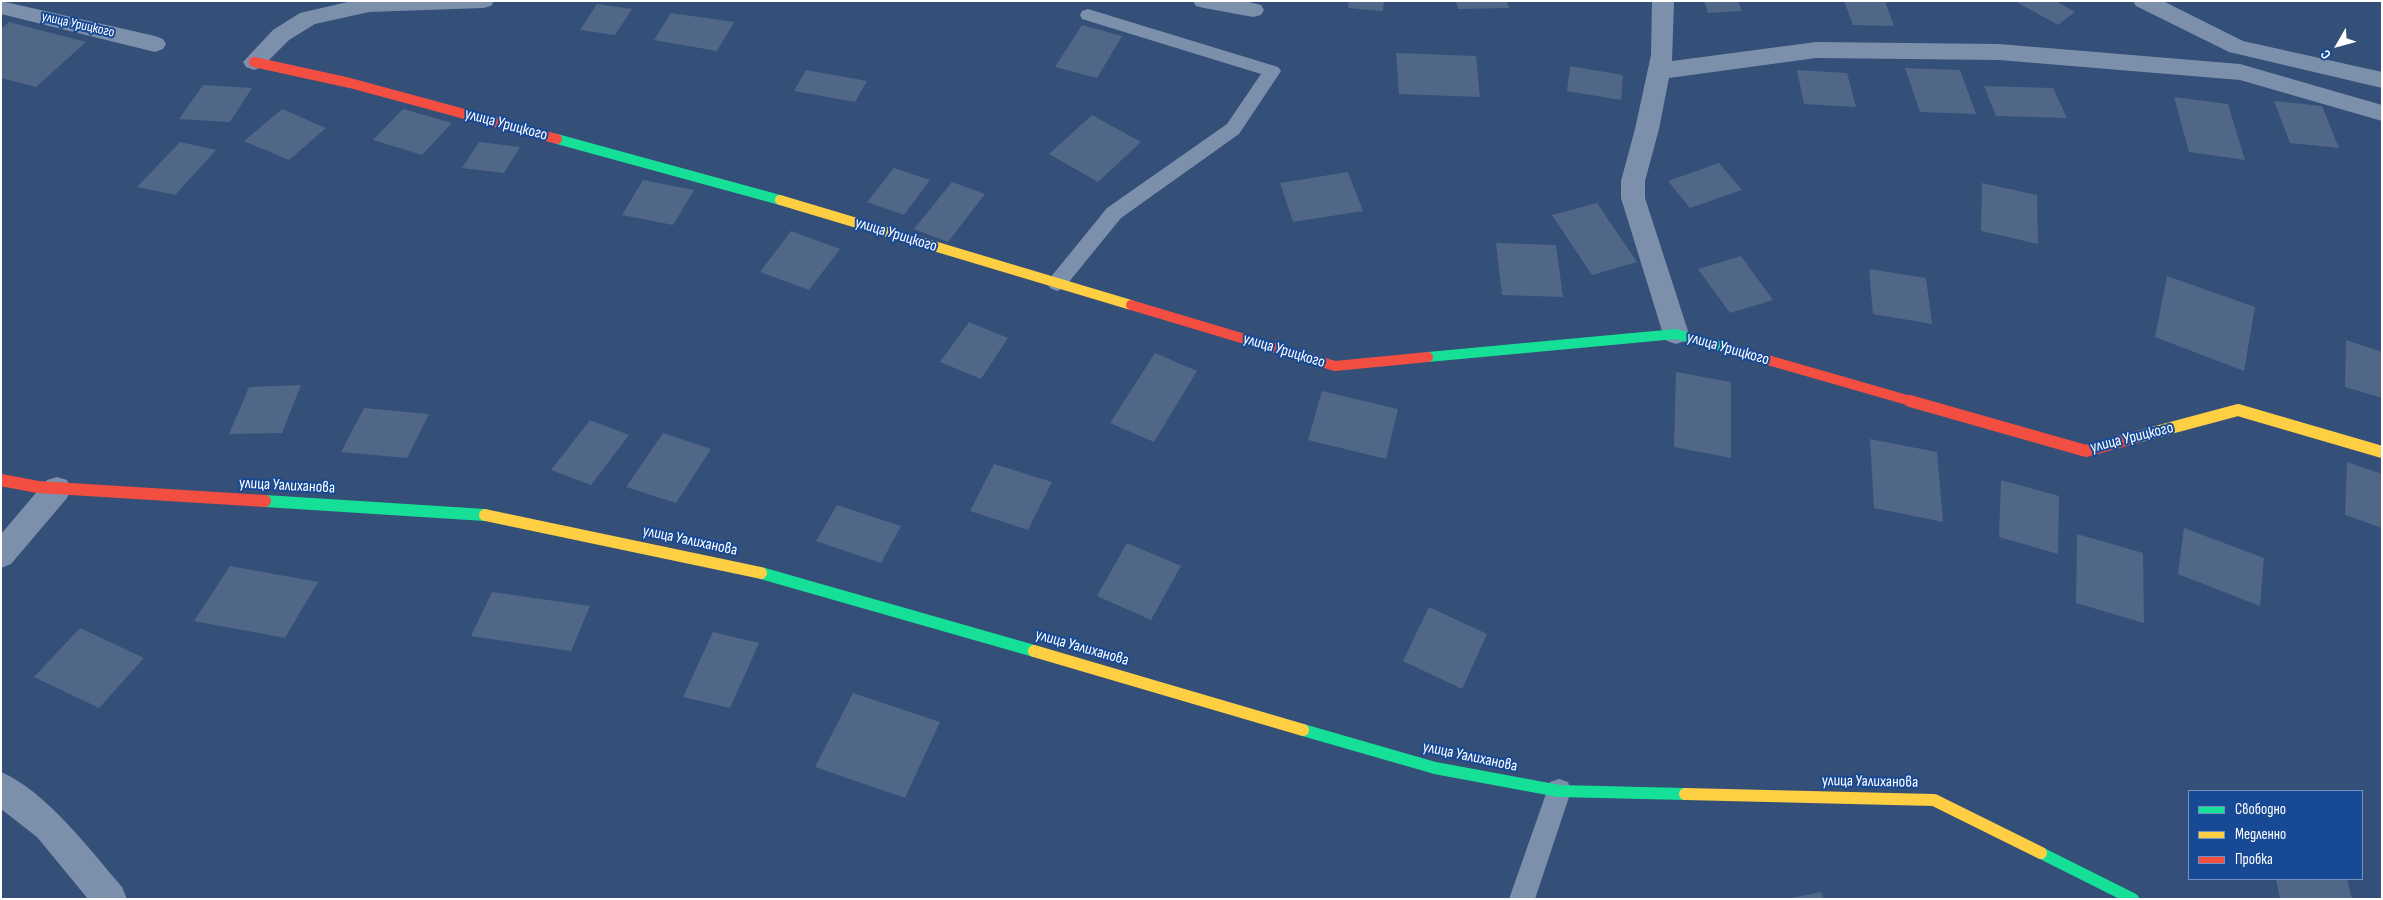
<!DOCTYPE html>
<html>
<head>
<meta charset="utf-8">
<style>
  body { margin:0 }
  #map { position:relative; width:2383px; height:900px; overflow:hidden; background:#344f78; font-family:"Sofia Sans Condensed",sans-serif }
  canvas { display:block }
  .frame { position:absolute; inset:0; border:2px solid #fff; pointer-events:none }
  .legend { position:absolute; left:2188px; top:790px; width:175px; height:90px; box-sizing:border-box; background:#174995; border:1px solid #7492bf; margin:0; padding:6px 9px; list-style:none; font-size:15px; color:#fff }
  .legend li { display:flex; align-items:center; gap:10px; height:25px }
  .legend b { width:25px; border:1px solid #7492bf }
  .north { position:absolute; left:2313px; top:20px; width:50px; height:50px; -webkit-text-stroke:4px #174995; paint-order:stroke; rotate:232deg; font-size:14px; font-weight:700; line-height:20px; text-align:center; color:#fff }
  .north::after { content:''; display:block; margin:auto; width:18px; height:22px; background:#fff; clip-path:polygon(50% 0,100% 100%,50% 72%,0 100%) }
</style>
</head>
<body>
<div id="map">
<canvas width="2383" height="900"></canvas>
<div class="frame"></div>
<ul class="legend">
<li><b style="height:6px;background:#16e098"></b>Свободно</li>
<li><b style="height:6px;background:#ffcf43"></b>Медленно</li>
<li><b style="height:6px;background:#f24e42"></b>Пробка</li>
</ul>
<div class="north">С</div>
</div>
<script>
const ctx = document.querySelector('canvas').getContext('2d');
ctx.lineJoin = 'round';
function fillPath(path, color) { ctx.fillStyle = color; ctx.fill(path, 'evenodd'); }
function strokePath(path, color, width, dash) { ctx.strokeStyle = color; ctx.lineWidth = width; ctx.lineCap = dash ? 'butt' : 'round'; ctx.setLineDash(dash || []); ctx.stroke(path); }
function write(font, color, halo, rows, align = 'center') {
  ctx.font = font + ' "Sofia Sans Condensed",sans-serif'; ctx.lineWidth = 4; ctx.setLineDash([]); ctx.textBaseline = 'middle'; ctx.strokeStyle = halo; ctx.fillStyle = color; for (const [text, x, y, turn = 0] of rows) {
    ctx.save(); ctx.translate(x, y); ctx.rotate((+turn || 0) * Math.PI / 180); ctx.textAlign = isNaN(turn) ? turn : align; if (halo) ctx.strokeText(text, 0, 0); ctx.fillText(text, 0, 0); ctx.restore();
  }
}
fillPath(new Path2D(`
  M1349 1H1384L1383 11 1348 8Z
  M1456 1H1507L1509 8 1458 9Z
  M1704 1H1738L1742 11 1708 13Z
  M1844 1H1885L1894 26 1853 25Z
  M2015 1H2056L2075 12 2058 25Z
  M597 4 632 9 615 35 580 30Z
  M671 13 734 22 717 51 654 40Z
  M9 22 86 42 36 87 1 78V29Z
  M1082 25 1122 36 1097 78 1055 67Z
  M1396 53 1476 56 1480 97 1399 94Z
  M1570 66 1623 75 1621 100 1567 91Z
  M1905 68 1960 70 1976 114 1920 112Z
  M806 70 867 81 855 102 794 91Z
  M1797 70 1847 73 1856 107 1804 104Z
  M203 85 252 88 230 122 179 119Z
  M1984 86 2053 88 2067 118 1996 116Z
  M2174 97 2228 104 2245 160 2189 152Z
  M2274 101 2322 106 2339 148 2290 143Z
  M282 109 326 128 289 160 244 141Z
  M403 109 452 123 422 155 373 140Z
  M1092 115 1141 142 1098 182 1049 154Z
  M180 142 216 150 175 195 137 187Z
  M479 142 520 147 504 173 462 168Z
  M1719 163 1742 190 1690 208 1668 181Z
  M894 168 930 180 904 215 867 202Z
  M1348 172 1363 211 1293 222 1280 183Z
  M643 180 694 190 673 225 622 215Z
  M952 182 985 194 948 242 914 229Z
  M1982 183 2037 195 2038 244 1981 231Z
  M1597 203 1637 262 1592 275 1552 215Z
  M791 231 840 249 809 290 760 272Z
  M1496 243 1556 245 1563 297 1502 295Z
  M1741 256 1773 300 1730 313 1698 269Z
  M1869 269 1926 278 1932 324 1873 314Z
  M2167 276 2255 307 2244 371 2155 337Z
  M969 322 1008 338 981 379 940 362Z
  M2346 340 2382 352V398L2345 387Z
  M1155 353 1197 371 1154 442 1110 423Z
  M1676 372 1731 382V458L1674 447Z
  M301 385 282 433 229 434 249 387Z
  M1322 391 1398 409 1386 459 1308 440Z
  M364 408 429 414 407 458 341 452Z
  M590 420 629 435 591 485 551 470Z
  M663 433 711 449 676 503 626 487Z
  M1870 439 1937 452 1943 522 1874 508Z
  M2347 462 2382 474V528L2345 515Z
  M994 464 1052 482 1028 530 970 511Z
  M2001 480 2059 496 2058 554 1999 537Z
  M837 505 901 526 881 563 816 541Z
  M2184 528 2264 558 2260 606 2178 574Z
  M2077 534 2143 553 2144 623 2076 603Z
  M1127 543 1181 566 1151 620 1097 596Z
  M230 566 318 582 285 638 194 621Z
  M492 592 590 606 571 651 471 636Z
  M1429 607 1487 634 1462 689 1403 661Z
  M80 628 144 658 99 708 34 677Z
  M713 632 759 643 730 708 683 697Z
  M853 693 940 722 905 798 815 767Z
  M2276 879H2347L2352 899H2280Z
  M1821 892 1824 899H1791V898Z`), '#516787');
fillPath(new Path2D(`
  M1088 9 1278 67 1281 71 1239 134 1121 218 1064 288 1057 291 1050 288 1047 283 1050 278 1107 208 1227 124 1261 74 1082 19 1080 15 1082 11Z
  M1559 779 1568 782 1571 791 1535 899H1509L1547 791 1550 782Z`), '#7d90ab');
fillPath(new Path2D(`
  M1 1 155 36 163 39 166 44 163 49 155 52 1 14Z
  M352 1H494L491 6 483 8 369 12 315 24 289 40 262 67 254 70 246 67 243 62 273 30 300 13Z
  M1193 1H1245L1261 5 1264 10 1261 15 1253 17 1204 8 1196 6Z
  M1652 1H1674L1672 61 1816 42 1999 44 2240 64 2382 105V121L2240 80 1999 60 1816 58 1669 78 1659 129 1645 181V198L1689 334 1685 341 1676 344 1667 341 1663 334 1621 198V181L1635 129 1651 55Z
  M2133 1H2163L2243 41 2382 72V88L2229 52 2136 6Z
  M57 477 67 480 71 489 67 498 11 564 1 568V534L47 480Z
  M1 772C46 791 90 850 122 887L127 899H88L37 837 1 809Z`), '#7d90ab');
strokePath(new Path2D(`
  M557 139 780 200
  M1428 357 1676 334 1726 348`), '#16e098', 10);
strokePath(new Path2D(`
  M265 501 485 515
  M761 573 1034 651
  M1303 730 1435 768 1559 791 1685 794
  M2041 853 2133 899`), '#16e098', 12);
strokePath(new Path2D(`
  M780 200 1131 305`), '#ffcf43', 10);
strokePath(new Path2D(`
  M2137 437 2238 410 2382 452
  M485 515 761 573
  M1034 651 1303 730
  M1685 794 1934 800 2041 853`), '#ffcf43', 12);
strokePath(new Path2D(`
  M254 62 350 83 557 139
  M1131 305 1335 366 1428 357
  M1726 348 1914 402`), '#f24e42', 10);
strokePath(new Path2D(`
  M1910 401 2086 451 2137 437
  M1 480 38 487 265 501`), '#f24e42', 12);
write('14px', '#fff', '#174995', [
  ["улица Урицкого",78,25,13]
]);
write('16px', '#fff', '#174995', [
  ["улица Урицкого",506,125,15],
  ["улица Урицкого",896,235,17],
  ["улица Урицкого",1728,349,16],
  ["улица Урицкого",1284,351,17],
  ["улица Урицкого",2132,438,-14],
  ["улица Уалиханова",287,486,3],
  ["улица Уалиханова",690,541,12],
  ["улица Уалиханова",1082,648,16],
  ["улица Уалиханова",1470,757,12],
  ["улица Уалиханова",1870,782,1]
]);
</script>
</body>
</html>
